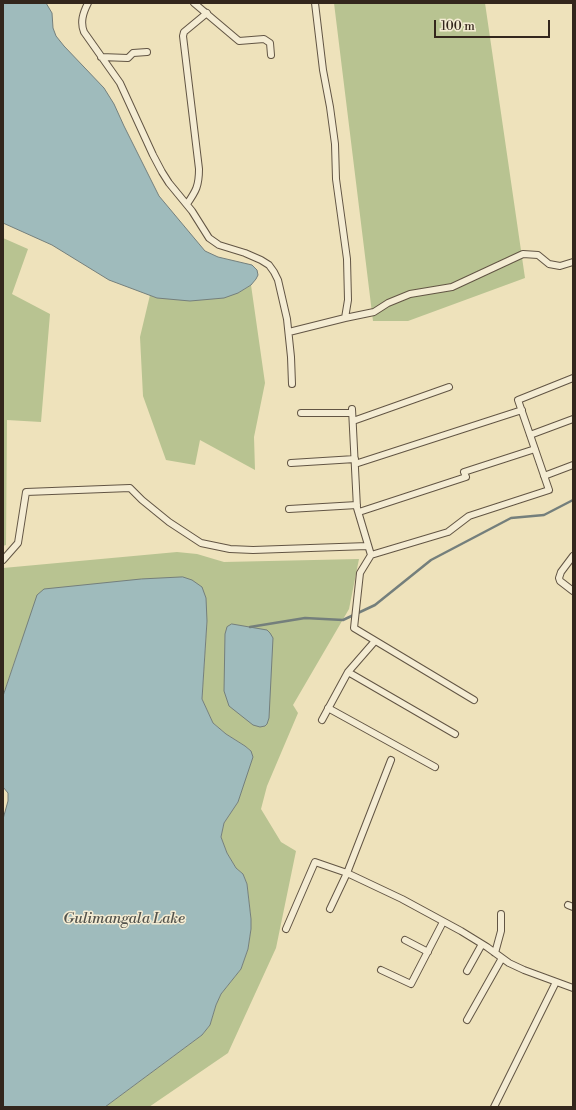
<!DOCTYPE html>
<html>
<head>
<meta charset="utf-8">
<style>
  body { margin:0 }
  #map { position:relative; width:576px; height:1110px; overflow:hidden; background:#eee2bb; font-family:"Libre Bodoni",serif }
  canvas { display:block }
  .frame { position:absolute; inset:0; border:4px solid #33261c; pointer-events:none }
  .scale { position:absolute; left:434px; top:20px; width:116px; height:18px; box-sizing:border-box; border:2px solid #33261c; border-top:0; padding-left:5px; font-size:12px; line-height:14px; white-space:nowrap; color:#33261c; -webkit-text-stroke:3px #f4ecd3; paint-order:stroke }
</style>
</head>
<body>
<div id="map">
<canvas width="576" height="1110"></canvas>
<div class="frame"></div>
<div class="scale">100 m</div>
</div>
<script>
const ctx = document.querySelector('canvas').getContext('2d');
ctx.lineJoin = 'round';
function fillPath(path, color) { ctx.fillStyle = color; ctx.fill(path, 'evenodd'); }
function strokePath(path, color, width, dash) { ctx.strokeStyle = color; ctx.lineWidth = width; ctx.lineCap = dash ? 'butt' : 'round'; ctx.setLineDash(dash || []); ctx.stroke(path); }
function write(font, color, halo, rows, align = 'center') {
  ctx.font = font + ' "Libre Bodoni",serif'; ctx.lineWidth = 3; ctx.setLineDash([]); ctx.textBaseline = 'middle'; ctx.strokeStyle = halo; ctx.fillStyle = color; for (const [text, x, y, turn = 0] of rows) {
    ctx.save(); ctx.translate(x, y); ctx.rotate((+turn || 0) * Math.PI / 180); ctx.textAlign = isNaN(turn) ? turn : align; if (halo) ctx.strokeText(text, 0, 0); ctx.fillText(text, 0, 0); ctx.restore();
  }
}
fillPath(new Path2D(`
  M334 3H485L525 278 408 321H373Z
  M3 238 28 249 12 294 50 314 41 422 7 420 6 545 3 546Z
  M251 285 265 383 254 437 255 470 200 440 195 465 166 460 143 396 140 337 150 295 157 298 238 293Z
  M177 552 197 554 224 562 359 559 349 609 293 705 298 713 267 786 261 809 281 842 296 851 276 948 228 1053 149 1107H105L202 1035 210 1025 216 1005 221 994 241 969 248 949 251 929V919L247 884 243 874 236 868 227 853 221 837 224 823 238 802 251 751 245 746 226 734 213 723 202 699 207 621 21 642 3 696V568Z`), '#b8c391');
const water = new Path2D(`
  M3 3H46L52 13 53 28 56 36 64 46 104 88 114 104 124 126 159 196 205 251 218 257 252 265 257 270 258 275 256 279 251 285 238 293 224 298 190 301 157 298 109 280 52 245 3 223Z
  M183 577 192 580 202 587 206 598 207 621 202 699 213 723 226 734 245 746 251 751 253 757 238 802 224 823 221 837 227 853 236 868 243 874 247 884 251 919V929L248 949 241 969 221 994 216 1005 210 1025 202 1035 105 1107H3V819L8 801V793L3 787V696L37 595 44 589 141 579Z
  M232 624 267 630 270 633 273 638 269 718 267 724 265 726 260 727 253 725 229 706 224 691 225 634 227 627Z`);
fillPath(water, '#9fbbbc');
strokePath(water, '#747f7c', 1);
strokePath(new Path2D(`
  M250 627 305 618 343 620 375 605 431 560 511 518 544 515 573 500`), '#747f7c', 2.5);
const street = new Path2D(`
  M88 3C83 13 80 22 84 32L120 83 153 155 162 172 169 183 192 211 209 238 219 245 245 253 261 260 269 265 274 272 278 280 287 319 291 357 292 384
  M194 3 239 41 264 39 270 43 271 55
  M315 3 323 70 330 107 335 144 336 179 347 259 348 300 345 318 374 312 388 303 410 294 452 287 523 254 538 255 549 264 560 266 573 262
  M101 57 128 58 133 53 147 52
  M187 204C196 191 199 186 199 169L183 36 184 32 207 13
  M289 332 345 318
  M352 409 357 508 371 555 448 532 469 516 549 490 518 400 573 378
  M301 413H352
  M353 421 449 387
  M530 435 573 419
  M291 463 355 459
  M355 464 522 410
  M544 476 573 465
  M289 509 357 505
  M359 512 466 477 464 472 535 449
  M371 555 360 573 354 628 474 700
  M573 556 561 572 559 578 560 581 573 591
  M3 560 18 543 26 492 130 488 142 500 169 522 201 543 230 549 253 550 368 546
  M348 672 455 734
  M328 708 435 767
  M322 720 348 672 375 641
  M568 905 573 907
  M330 909 347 873 391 760
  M286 929 315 862 347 873 402 899 461 931 487 947 509 963 524 970 573 988
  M405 940 428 952
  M495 953 501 931V914
  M381 970 411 984 443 922
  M467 971 482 944
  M467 1020 502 958
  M494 1107 556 982`);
strokePath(street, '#625544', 8);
strokePath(street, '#f4ecd3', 6);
write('italic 15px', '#53534c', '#f4ecd3', [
  ["Gulimangala Lake",124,919]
]);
</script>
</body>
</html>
